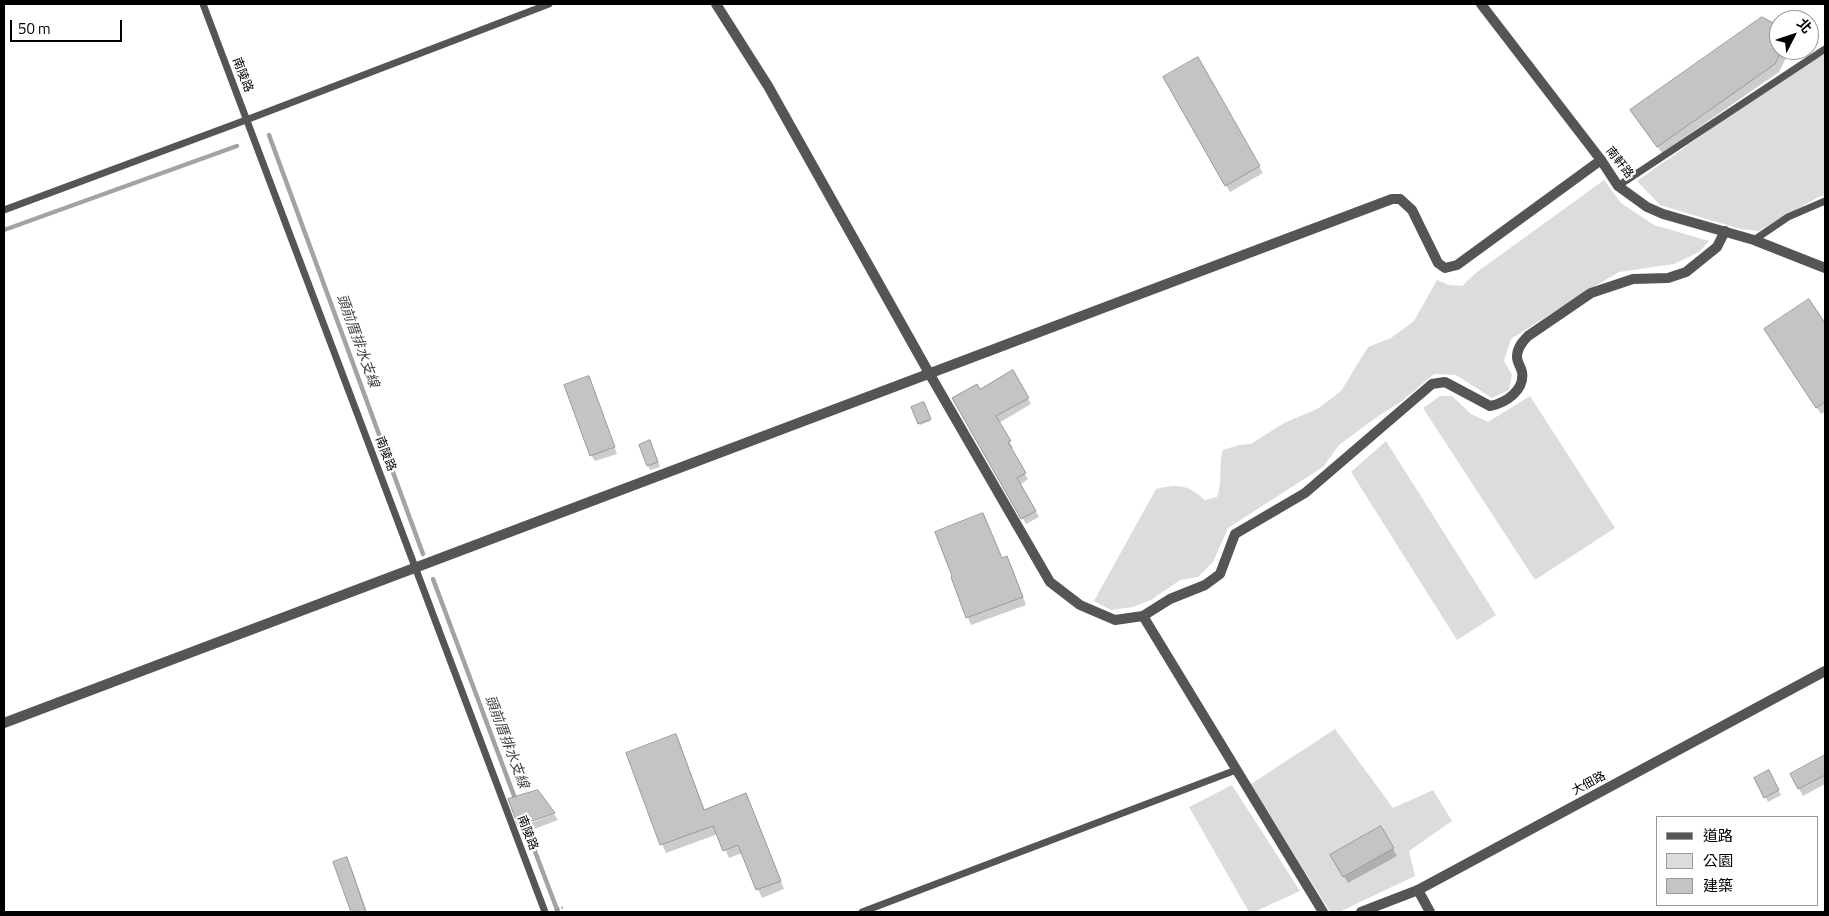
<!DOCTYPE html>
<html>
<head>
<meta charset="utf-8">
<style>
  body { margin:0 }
  #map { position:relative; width:1829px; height:916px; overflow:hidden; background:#fff; font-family:"Titillium Web","Noto Sans TC",sans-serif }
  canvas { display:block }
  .frame { position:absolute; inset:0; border:5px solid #000; pointer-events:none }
  .legend { position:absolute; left:1656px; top:816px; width:162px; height:90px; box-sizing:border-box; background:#fff; border:1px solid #999; margin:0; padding:6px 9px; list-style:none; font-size:15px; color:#000 }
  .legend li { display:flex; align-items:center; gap:10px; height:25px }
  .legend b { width:25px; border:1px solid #999 }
  .north { position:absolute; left:1769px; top:10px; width:50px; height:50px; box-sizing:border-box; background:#fff; border:1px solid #999; border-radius:50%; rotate:49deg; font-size:14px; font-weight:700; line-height:20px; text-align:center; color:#000 }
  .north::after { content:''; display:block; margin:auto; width:18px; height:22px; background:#000; clip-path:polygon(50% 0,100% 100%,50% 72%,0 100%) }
  .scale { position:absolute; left:10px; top:20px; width:112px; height:22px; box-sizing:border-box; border:2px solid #000; border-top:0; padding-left:6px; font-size:15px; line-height:18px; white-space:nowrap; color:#000; -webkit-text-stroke:4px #fff; paint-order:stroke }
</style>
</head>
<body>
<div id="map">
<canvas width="1829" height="916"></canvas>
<div class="frame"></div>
<ul class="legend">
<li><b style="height:6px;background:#555"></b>道路</li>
<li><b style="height:14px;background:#dcdcdc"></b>公園</li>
<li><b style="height:14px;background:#c4c4c4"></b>建築</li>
</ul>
<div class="north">北</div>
<div class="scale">50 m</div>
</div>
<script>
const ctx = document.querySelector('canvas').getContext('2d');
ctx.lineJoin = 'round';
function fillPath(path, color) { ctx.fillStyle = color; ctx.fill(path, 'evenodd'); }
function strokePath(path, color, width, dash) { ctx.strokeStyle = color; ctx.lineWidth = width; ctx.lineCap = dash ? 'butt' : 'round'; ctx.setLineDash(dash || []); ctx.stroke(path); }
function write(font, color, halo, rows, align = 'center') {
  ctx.font = font + ' "Titillium Web","Noto Sans TC",sans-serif'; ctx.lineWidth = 4.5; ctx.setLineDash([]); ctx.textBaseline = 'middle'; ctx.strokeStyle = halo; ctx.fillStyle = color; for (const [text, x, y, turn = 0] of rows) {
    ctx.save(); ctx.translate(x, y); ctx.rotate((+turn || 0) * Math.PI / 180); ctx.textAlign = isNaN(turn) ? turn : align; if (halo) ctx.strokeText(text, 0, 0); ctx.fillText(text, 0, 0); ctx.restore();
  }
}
fillPath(new Path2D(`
  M1825 54V196H1820L1759 231 1740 229 1660 205 1637 181 1790 73Z
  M1604 180 1621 203 1654 225 1709 241 1699 252 1674 264 1619 272 1585 292 1511 339 1504 361 1512 375 1509 390 1492 398 1456 375 1434 374 1402 401 1377 417 1339 445 1323 467 1228 528 1213 562 1198 577 1180 580 1151 600 1133 607 1111 610 1094 601 1156 489C1178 484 1187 484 1205 500L1217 497C1223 482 1218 466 1223 450L1239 445 1251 444 1284 423 1319 408 1341 391 1368 347 1391 338 1414 321 1437 280 1449 285 1462 286 1477 272Z
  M1440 396H1452L1471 414 1488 422 1530 396 1615 528 1535 580 1423 408Z
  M1386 441 1496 615 1457 640 1351 472Z
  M1335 729 1393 808 1433 790 1452 821 1409 851 1415 876 1339 912H1330L1251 784ZM1381 826 1394 848 1344 877 1331 855Z
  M1232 785 1300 891 1254 912H1249L1189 807Z`), '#dcdcdc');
fillPath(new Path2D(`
  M1779 28V50H1790L1779 72 1662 153 1636 117Z
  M1197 59 1263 173 1230 192 1164 78Z
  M1809 301 1825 325V412L1821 414 1769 337Z
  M1013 372 1031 404 999 423 1013 448 1010 449 1028 479 1020 485 1039 517 1026 524 953 399 980 391Z
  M591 384 617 454 595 461 591 455Z
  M924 405 931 421 920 425 919 423Z
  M640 446H652L660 467 650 470Z
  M983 515 1002 559 1007 558 1011 565 1026 605 971 625 952 578Z
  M675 736 680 744 705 811 746 795 750 803 784 889 762 898 742 853 729 858 718 834 666 853 662 844 628 754Z
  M1825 757V784L1803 796 1791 774Z
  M1771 776 1781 795 1768 802 1756 778Z
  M554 814 558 820 524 833 520 827Z
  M1381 827 1397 856 1348 883 1332 855Z
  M347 859 351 867 367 912H352L335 863Z`), '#0003');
strokePath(new Path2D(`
  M269 135 423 554
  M4 230 237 146
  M433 579 516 801
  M523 820 558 912`), '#a3a3a3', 4.5);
const building = new Path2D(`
  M1762 17 1779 26V56L1775 64 1657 147 1630 110Z
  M1198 57 1260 166 1225 186 1163 77Z
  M1809 299 1825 323V402L1816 408 1764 329Z
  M1013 370 1029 398 996 416 1011 441 1008 442 1026 473 1017 478 1036 511 1021 519 952 398 977 384 980 389Z
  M589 376 615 447 590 456 564 385Z
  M924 402 931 419 918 424 911 407Z
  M650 440 658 462 647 466 639 445Z
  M983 513 1002 558 1007 556 1023 597 966 618 951 577 952 576 935 532Z
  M676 734 704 810 746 793 781 881 756 890 738 845 723 851 713 826 660 845 626 753Z
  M1825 755V775L1798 789 1790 774Z
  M1769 770 1779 790 1764 798 1754 778Z
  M538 790 555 813 518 826 508 799Z
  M1381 826 1394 848 1343 877 1330 855Z
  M347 857 366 912H351L333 862Z`);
fillPath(building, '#c4c4c4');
strokePath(building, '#999', 1);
strokePath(new Path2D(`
  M555 910 564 907`), '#777', 2.5, [1, 2.5]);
strokePath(new Path2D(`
  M203 4 545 912
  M1618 186 1825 49
  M4 210 246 120 549 4
  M1754 240 1788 217 1825 201
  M862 912 1236 770`), '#555', 7);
strokePath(new Path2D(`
  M716 4 768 86 929 373 1050 582 1080 605 1115 620 1143 616 1323 912
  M1143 616 1170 599 1205 585 1220 574 1235 534 1305 493 1432 384 1445 382 1490 406C1506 403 1525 390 1522 372 1521 367 1517 362 1517 357 1517 348 1522 342 1528 336L1591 293 1633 279 1668 278 1686 272 1717 247 1725 231
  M4 723C467 550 929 373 1392 199H1400L1412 210 1438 263 1445 268 1457 265 1601 160
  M1418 890 1430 912`), '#555', 10);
strokePath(new Path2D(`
  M1481 4 1601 160 1618 186 1647 207 1663 214 1754 240 1825 268
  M1361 912 1418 890 1825 671`), '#555', 10);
write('12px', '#000', '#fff', [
  ["南陵路",242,75,69],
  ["南軒路",1619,163,52],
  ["南陵路",385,454,69],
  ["大佃路",1589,784,-28],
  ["南陵路",527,833,69]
]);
write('italic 14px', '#444', '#fff', [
  ["頭前厝排水支線",357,341,70],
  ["頭前厝排水支線",506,742,69]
]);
</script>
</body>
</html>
